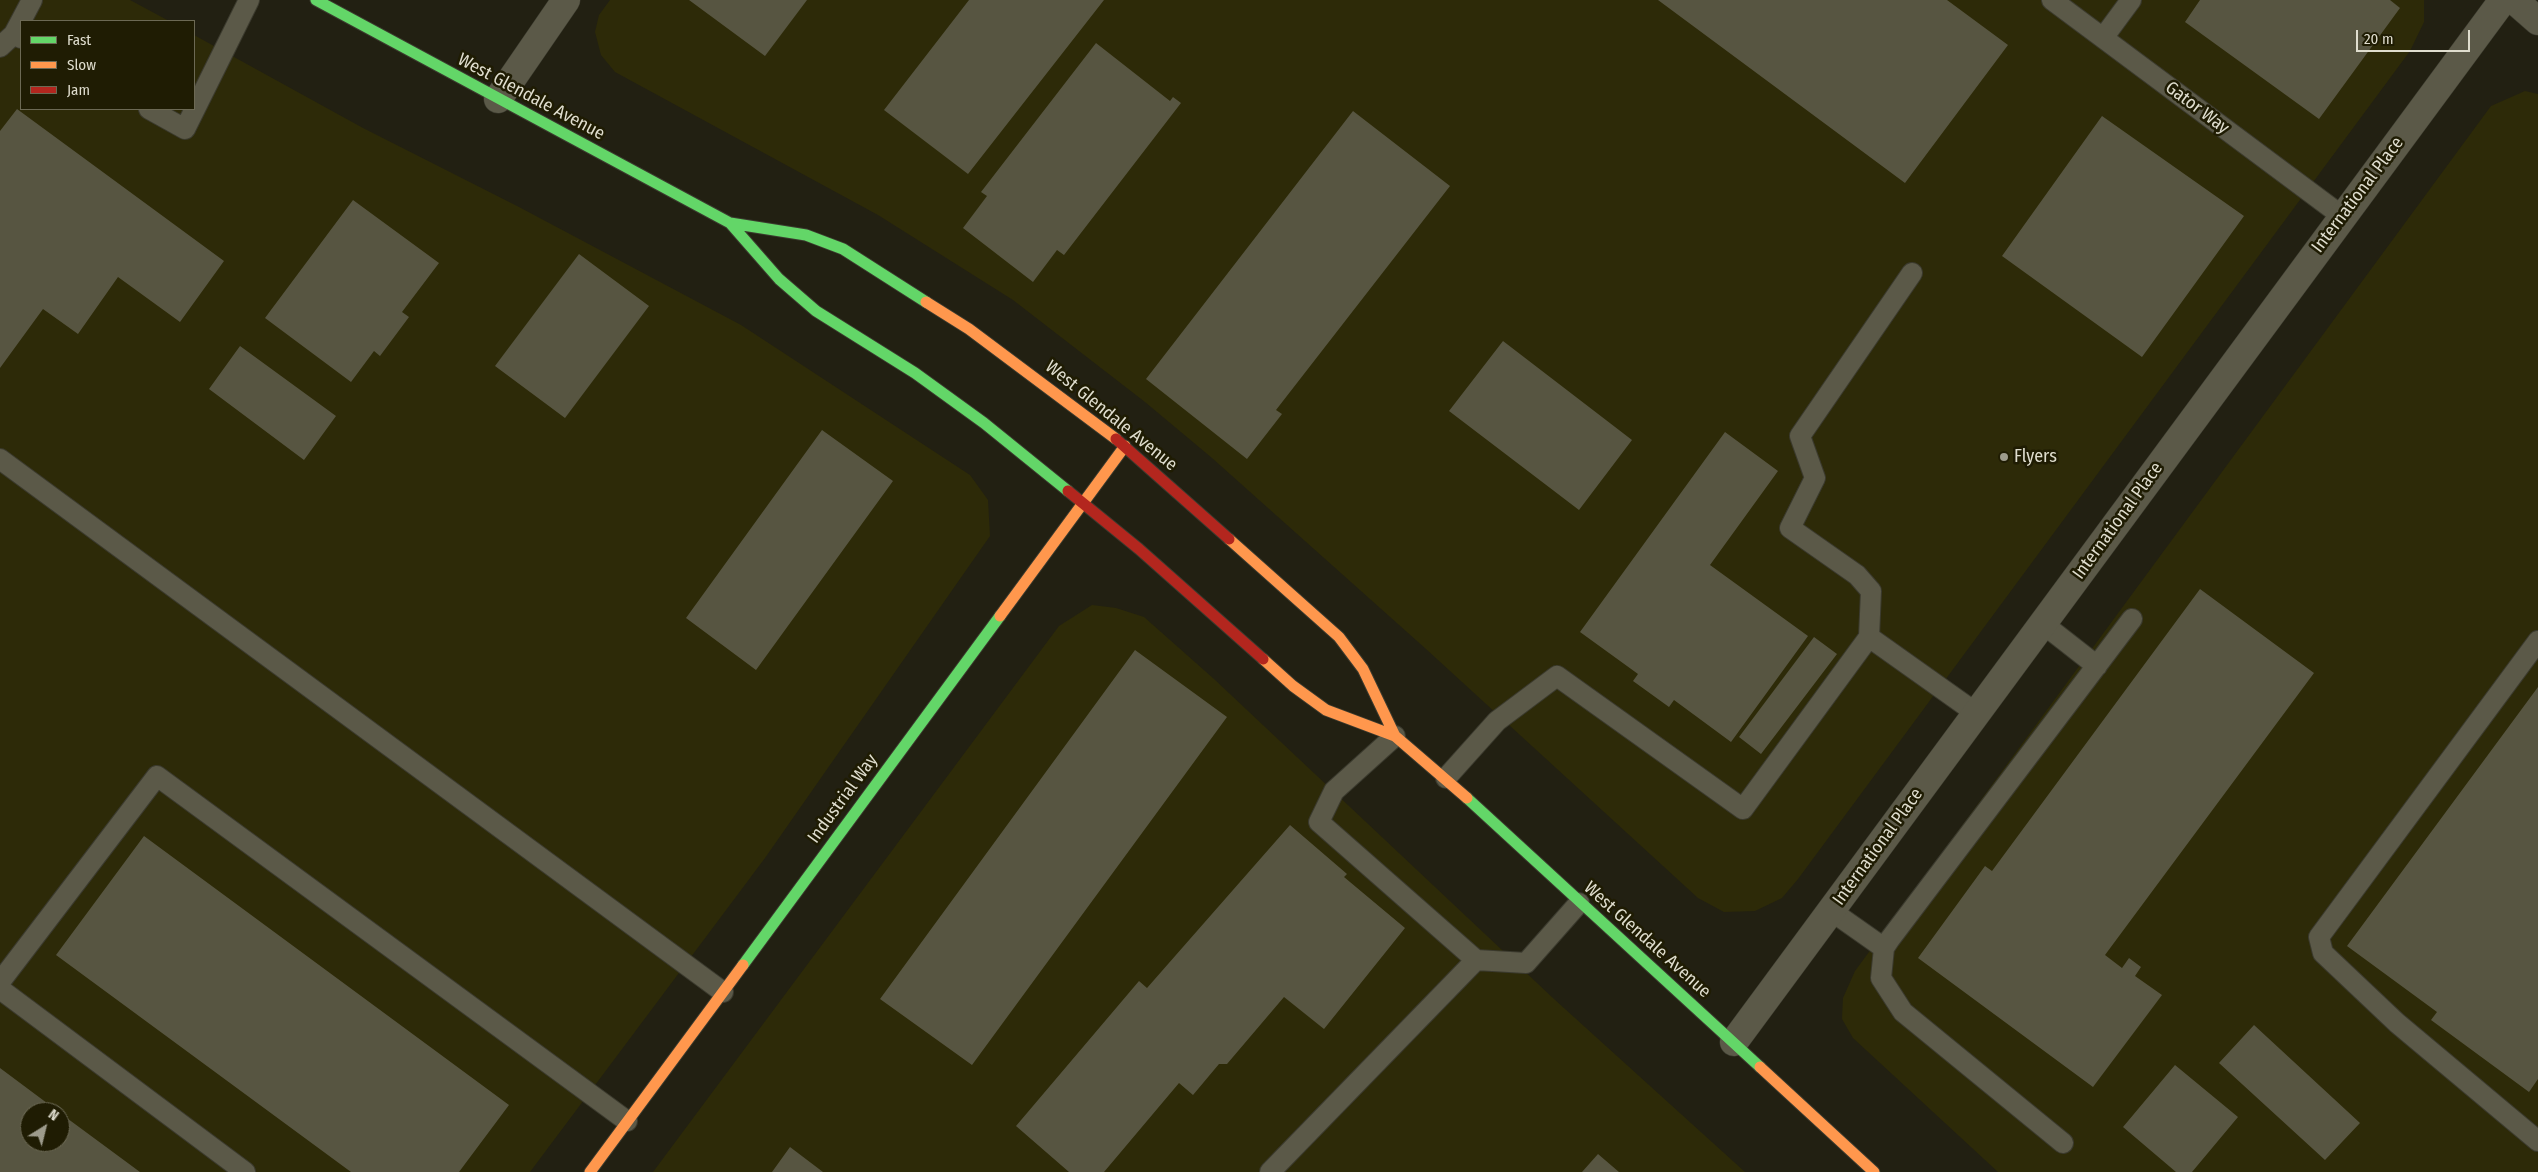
<!DOCTYPE html>
<html>
<head>
<meta charset="utf-8">
<style>
  body { margin:0 }
  #map { position:relative; width:2538px; height:1172px; overflow:hidden; background:#222012; font-family:"Fira Sans Condensed",sans-serif }
  canvas { display:block }
  .legend { position:absolute; left:20px; top:20px; width:175px; height:90px; box-sizing:border-box; background:#1f1c03; border:1px solid #6c6954; margin:0; padding:6px 9px; list-style:none; font-size:15px; color:#dfddce }
  .legend li { display:flex; align-items:center; gap:10px; height:25px }
  .legend b { width:25px; border:1px solid #6c6954 }
  .north { position:absolute; left:20px; top:1102px; width:50px; height:50px; box-sizing:border-box; background:#1f1c03; border:1px solid #6c6954; border-radius:50%; rotate:36deg; font-size:14px; font-weight:700; line-height:20px; text-align:center; color:#dfddce }
  .north::after { content:''; display:block; margin:auto; width:18px; height:22px; background:#9d9b8c; clip-path:polygon(50% 0,100% 100%,50% 72%,0 100%) }
  .scale { position:absolute; left:2356px; top:30px; width:114px; height:22px; box-sizing:border-box; border:2px solid #dfddce; border-top:0; padding-left:6px; font-size:15px; line-height:18px; white-space:nowrap; color:#dfddce; -webkit-text-stroke:4px #1f1c03; paint-order:stroke }
</style>
</head>
<body>
<div id="map">
<canvas width="2538" height="1172"></canvas>
<ul class="legend">
<li><b style="height:6px;background:#63d668"></b>Fast</li>
<li><b style="height:6px;background:#ff974d"></b>Slow</li>
<li><b style="height:6px;background:#b3261e"></b>Jam</li>
</ul>
<div class="north">N</div>
<div class="scale">20 m</div>
</div>
<script>
const ctx = document.querySelector('canvas').getContext('2d');
ctx.lineJoin = 'round';
function fillPath(path, color) { ctx.fillStyle = color; ctx.fill(path, 'evenodd'); }
function strokePath(path, color, width, dash) { ctx.strokeStyle = color; ctx.lineWidth = width; ctx.lineCap = dash ? 'butt' : 'round'; ctx.setLineDash(dash || []); ctx.stroke(path); }
function write(font, color, halo, rows, align = 'center') {
  ctx.font = font + ' "Fira Sans Condensed",sans-serif'; ctx.lineWidth = 5; ctx.setLineDash([]); ctx.textBaseline = 'middle'; ctx.strokeStyle = halo; ctx.fillStyle = color; for (const [text, x, y, turn = 0] of rows) {
    ctx.save(); ctx.translate(x, y); ctx.rotate((+turn || 0) * Math.PI / 180); ctx.textAlign = isNaN(turn) ? turn : align; if (halo) ctx.strokeText(text, 0, 0); ctx.fillText(text, 0, 0); ctx.restore();
  }
}
fillPath(new Path2D(`
  M0 0H130L169 21H21V109H194V35L363 128 519 207 741 325 970 475 988 500 990 536 765 858 530 1172H0ZM30 1112H60V1142H30Z
  M610 0H2424V22L2410 51 1798 879 1782 898 1755 911 1724 912 1698 898 1426 649 1212 458 1145 402 1013 300 878 215 615 72 601 55 595 32 599 15Z
  M2525 91 2538 94V1172H1998L1853 1038 1842 1019 1843 998 1855 971 2491 106Z
  M1092 605 1116 608 1144 617 1214 679 1554 999 1745 1172H653L1059 626Z`), '#2d2a08');
fillPath(new Path2D(`
  M689 0H807L765 56Z
  M969 0H1104L968 174 884 110Z
  M1658 0H1947L2008 45 1905 183Z
  M2200 0H2390L2400 8 2319 119 2185 22Z
  M1096 43 1170 101 1173 97 1181 103 1064 255 1057 250 1033 282 963 228 987 196 981 192Z
  M17 109 224 261 180 322 118 277 78 334 43 309 0 368V131Z
  M1353 111 1450 186 1276 410 1282 414 1247 459 1146 379Z
  M2102 116 2244 216 2142 357 2002 256Z
  M353 200 439 263 402 312 409 317 380 356 374 351 351 382 265 318Z
  M579 254 649 306 565 418 495 366Z
  M1503 341 1632 440 1579 510 1449 411Z
  M240 346 336 416 304 460 209 389Z
  M822 430 893 481 756 670 686 618Z
  M1725 432 1778 471 1710 565 1808 636 1731 742 1674 700 1669 707 1633 681 1638 674 1580 632Z
  M2200 589 2314 673 2105 955 2122 968 2129 958 2141 967 2135 976 2162 995 2093 1087 1918 958 1985 866 1992 871Z
  M1814 637 1837 654 1761 754 1739 737Z
  M1135 650 1227 717 972 1065 880 999Z
  M2538 687V1079L2529 1092 2431 1020 2437 1012 2347 946Z
  M1290 825 1347 874 1344 877 1405 928 1324 1029 1284 997 1227 1064H1219L1193 1095 1179 1083 1104 1172H1069L1016 1126 1139 981 1147 988Z
  M144 836 509 1105 459 1172H351L56 955Z
  M2254 1025 2360 1123 2325 1160 2219 1063Z
  M2175 1065 2238 1117 2192 1172H2176L2123 1127Z
  M0 1068 59 1112H30V1142H60V1113L140 1172H0Z
  M790 1147 823 1172H772Z
  M1598 1154 1619 1172H1582Z`), '#575541');
const lane = new Path2D(`
  M2052 0 2342 216
  M21 38 14 34 32 0
  M2103 38 2131 0
  M0 47 14 34
  M149 109 185 129 249 0
  M0 459 723 992
  M2042 623 2097 666
  M1869 637 1871 591 1857 575 1790 528 1815 478 1800 436 1912 273
  M2538 641 2319 937 2323 953 2397 1023 2538 1141
  M1395 736 1334 791 1319 822 1476 960 1526 963 1579 903
  M1446 778 1497 721 1557 676 1743 809 1869 637 1976 713
  M1830 910 1884 948
  M0 982 157 776 627 1121
  M0 989 245 1172
  M2063 1143 1903 1012 1881 978 1884 948 1890 939 2132 619
  M1270 1172 1476 960`);
const street = new Path2D(`
  M2514 0 2538 21
  M498 99 566 0
  M1734 1042 2503 0`);
const fast = new Path2D(`
  M316 0 730 223 806 235 843 249 926 302
  M730 223 779 279 816 311 915 373 984 423 1068 491
  M1467 798 1760 1067
  M743 965 1000 616`);
const slow = new Path2D(`
  M926 302 969 329 1116 439
  M1229 539 1339 637 1363 669 1395 736
  M1000 616 1125 446
  M1263 659 1293 686 1326 710 1395 736 1467 798
  M1760 1067 1874 1172
  M590 1172 743 965`);
const jam = new Path2D(`
  M1116 439 1229 539
  M1068 491 1139 549 1263 659`);
strokePath(lane, '#3b3a2e', 22);
strokePath(street, '#3b3a2e', 29);
strokePath(fast, '#3b3a2e', 13);
strokePath(slow, '#3b3a2e', 13);
strokePath(jam, '#3b3a2e', 13);
strokePath(lane, '#5b5948', 20);
strokePath(street, '#5b5948', 28);
strokePath(fast, '#63d668', 11);
strokePath(slow, '#ff974d', 11);
strokePath(jam, '#b3261e', 11);
for (const [x, y, r, color] of [
  [2004,457,5,"#9d9b8c"]
]) { const dot = new Path2D(); dot.arc(x, y, r, 0, 2 * Math.PI); ctx.fillStyle = color; ctx.fill(dot); strokePath(dot, '#1f1c03', 2); }
write('18px', '#dfddce', '#1f1c03', [
  ["West Glendale Avenue",531,97,28],
  ["Gator Way",2197,108,37],
  ["International Place",2358,195,-53],
  ["West Glendale Avenue",1111,416,39],
  ["International Place",2118,521,-54],
  ["Industrial Way",843,799,-54],
  ["International Place",1878,847,-54],
  ["West Glendale Avenue",1647,940,42]
]);
write('18px', '#dfddce', '#1f1c03', [
  ["Flyers",2014,457]
], 'left');
</script>
</body>
</html>
